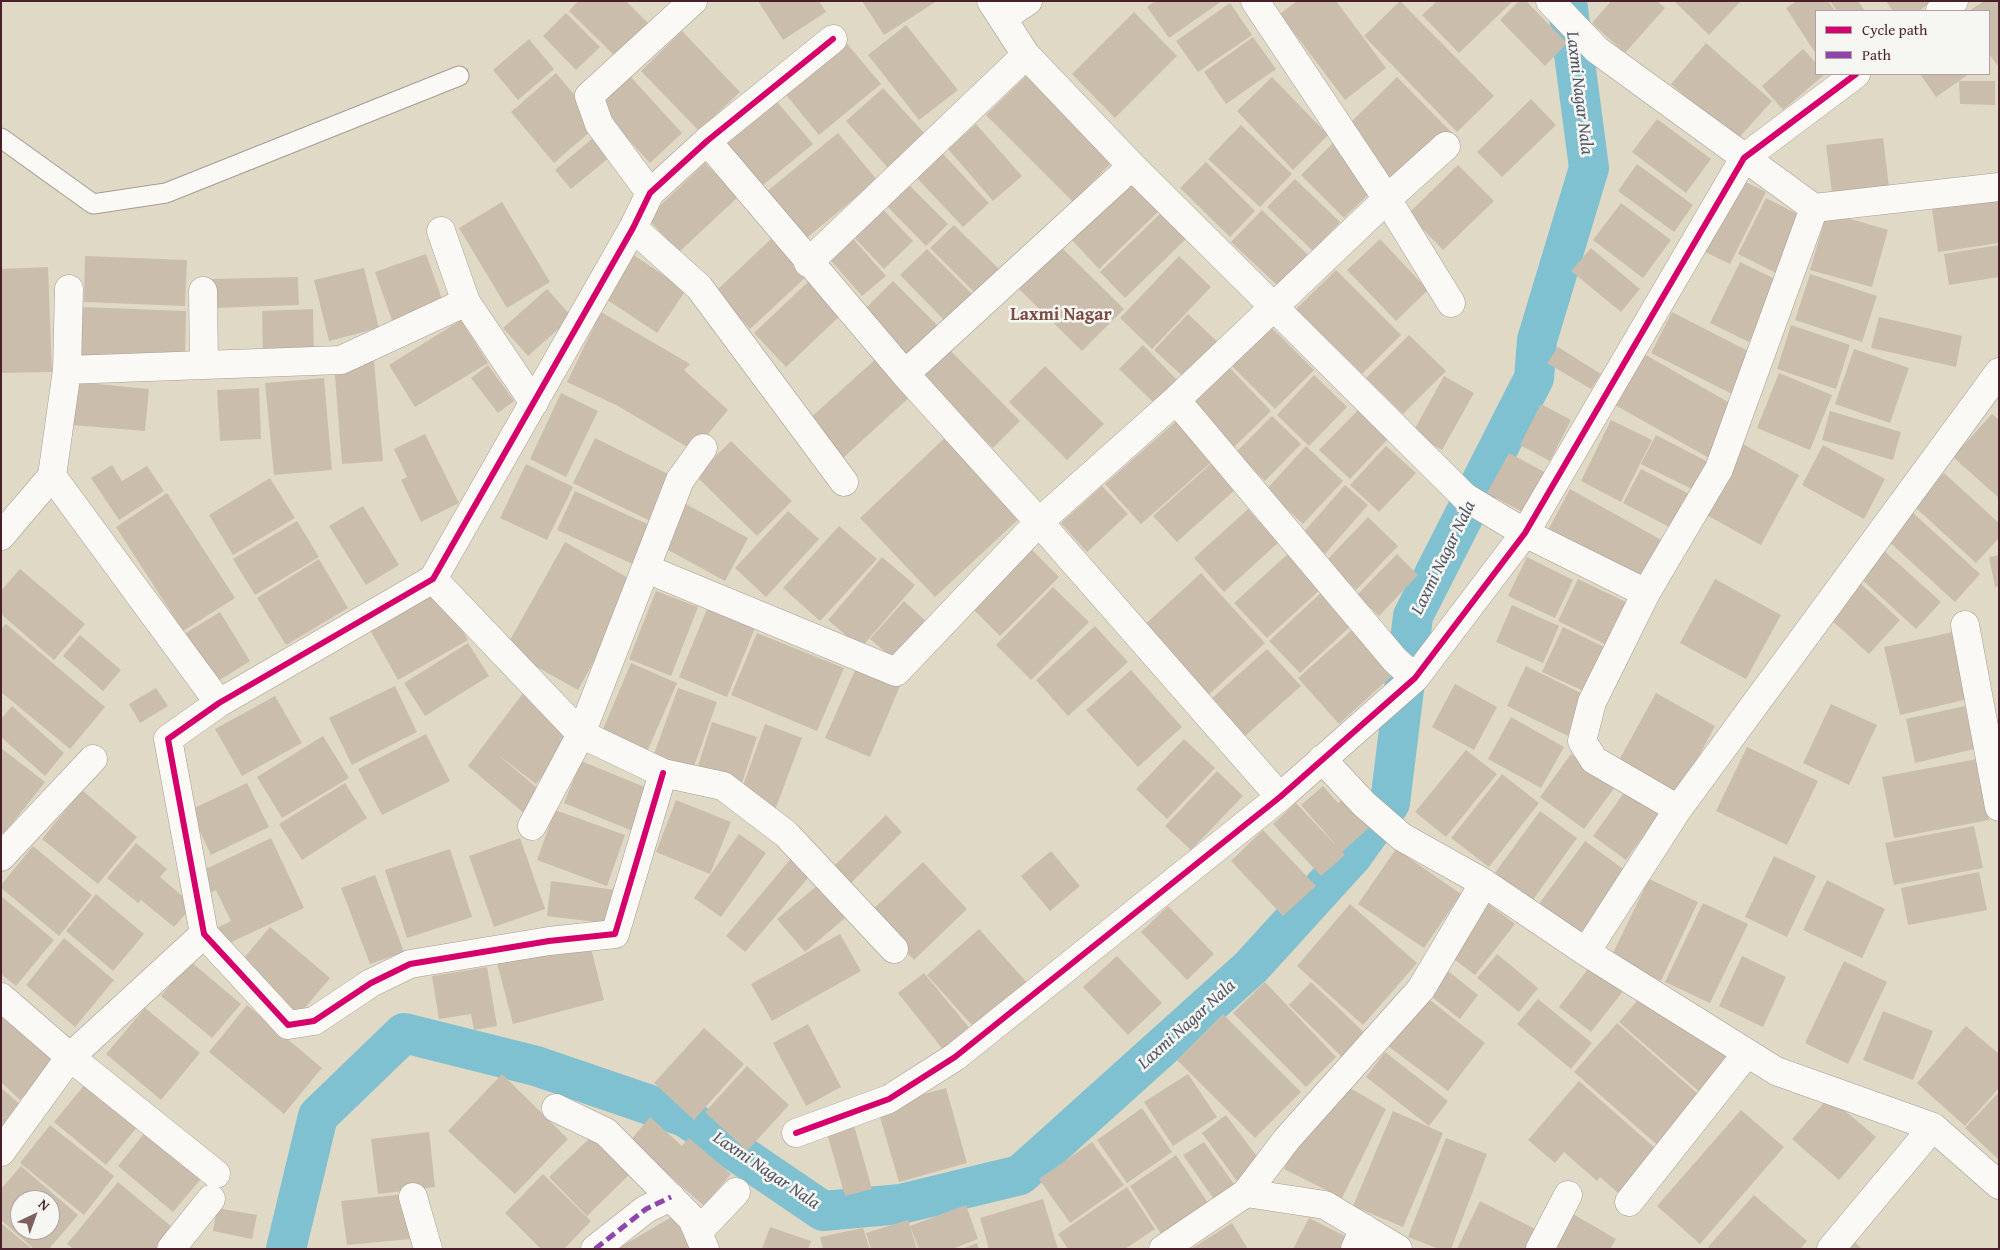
<!DOCTYPE html>
<html>
<head>
<meta charset="utf-8">
<style>
  body { margin:0 }
  #map { position:relative; width:2000px; height:1250px; overflow:hidden; background:#e0d9c6; font-family:"Gentium Book Plus",serif }
  canvas { display:block }
  .frame { position:absolute; inset:0; border:2px solid #4a1f2b; pointer-events:none }
  .legend { position:absolute; left:1815px; top:10px; width:175px; height:65px; box-sizing:border-box; background:#f6f6f2; border:1px solid #b1a0a2; margin:0; padding:6px 9px; list-style:none; font-size:15px; color:#4a1f2b }
  .legend li { display:flex; align-items:center; gap:10px; height:25px }
  .legend b { width:25px; border:1px solid #b1a0a2 }
  .north { position:absolute; left:10px; top:1190px; width:50px; height:50px; box-sizing:border-box; background:#f6f6f2; border:1px solid #b1a0a2; border-radius:50%; rotate:42deg; font-size:14px; font-weight:700; line-height:20px; text-align:center; color:#4a1f2b }
  .north::after { content:''; display:block; margin:auto; width:18px; height:22px; background:#7e6061; clip-path:polygon(50% 0,100% 100%,50% 72%,0 100%) }
</style>
</head>
<body>
<div id="map">
<canvas width="2000" height="1250"></canvas>
<div class="frame"></div>
<ul class="legend">
<li><b style="height:6px;background:#d6006c"></b>Cycle path</li>
<li><b style="height:6px;background:#8e44ad"></b>Path</li>
</ul>
<div class="north">N</div>
</div>
<script>
const ctx = document.querySelector('canvas').getContext('2d');
ctx.lineJoin = 'round';
function strokePath(path, color, width, dash) { ctx.strokeStyle = color; ctx.lineWidth = width; ctx.lineCap = dash ? 'butt' : 'round'; ctx.setLineDash(dash || []); ctx.stroke(path); }
function fillPath(path, color) { ctx.fillStyle = color; ctx.fill(path, 'evenodd'); }
function write(font, color, halo, rows, align = 'center') {
  ctx.font = font + ' "Gentium Book Plus",serif'; ctx.lineWidth = 5; ctx.setLineDash([]); ctx.textBaseline = 'middle'; ctx.strokeStyle = halo; ctx.fillStyle = color; for (const [text, x, y, turn = 0] of rows) {
    ctx.save(); ctx.translate(x, y); ctx.rotate((+turn || 0) * Math.PI / 180); ctx.textAlign = isNaN(turn) ? turn : align; if (halo) ctx.strokeText(text, 0, 0); ctx.fillText(text, 0, 0); ctx.restore();
  }
}
strokePath(new Path2D(`
  M286 1249 318 1116 404 1033 536 1066 685 1117 823 1211 901 1204 1020 1175 1251 967 1352 856 1390 803 1413 616 1534 378 1537 340 1589 168 1567 1`), '#80c1d1', 40);
fillPath(new Path2D(`
  M578 1H626L648 23 615 56 569 11Z
  M758 1H819L826 12 783 40Z
  M862 1H937L884 35Z
  M1155 1H1222L1169 38 1147 7Z
  M1297 1H1336L1386 68 1345 100 1280 14Z
  M1400 1 1494 96 1457 132 1364 36Z
  M1437 1H1513L1459 53 1422 15Z
  M1519 1H1526L1567 43 1545 66 1500 20Z
  M1611 1H1657L1665 8 1625 53 1592 23Z
  M1674 1H1741L1709 35Z
  M1797 1H1828L1835 11H1816V54L1786 8Z
  M1830 1H1858L1865 11H1837Z
  M1886 1H1932L1919 11H1893Z
  M1984 1H1999V64L1997 65 1989 54V11H1969Z
  M1230 3 1252 35 1198 72 1176 41Z
  M1134 12 1177 56 1115 118 1072 74Z
  M566 13 600 47 576 70 543 36Z
  M906 25 958 90 919 120 868 55Z
  M682 31 740 92 699 131 641 71Z
  M1253 37 1276 69 1226 104 1204 72Z
  M529 39 554 69 518 100 493 70Z
  M843 39 881 84 819 135 782 90Z
  M1706 43 1772 101 1736 141 1671 84Z
  M1803 49 1816 63V74H1825L1783 110 1762 86Z
  M556 73 599 124 554 163 511 112Z
  M1920 74H1969L1936 97Z
  M629 75 682 133 650 163 597 105Z
  M1026 76 1112 162 1073 202 986 115Z
  M1272 77 1328 135 1293 170 1237 111Z
  M1397 77 1453 134 1399 187 1343 130Z
  M1959 81H1995V105L1960 104Z
  M883 88 925 134 888 168 846 121Z
  M772 96 813 144 757 190 717 142Z
  M1531 99 1556 125 1502 177 1477 152Z
  M1657 119 1711 159 1686 193 1632 152Z
  M976 124 1022 176 993 201 948 149Z
  M1241 125 1292 174 1260 207 1208 159Z
  M600 132 616 152 571 189 555 170Z
  M838 133 877 180 804 240 765 193Z
  M1883 138 1889 187 1832 193 1826 145Z
  M1334 142 1377 186 1344 218 1301 175Z
  M941 152 989 203 963 227 915 176Z
  M1206 162 1255 211 1230 237 1180 188Z
  M705 163 738 197 679 252 647 218Z
  M1637 164 1693 205 1674 232 1618 191Z
  M1458 165 1494 201 1443 250 1408 214Z
  M1735 177 1766 192 1730 264 1699 249Z
  M1295 179 1340 222 1313 251 1267 207Z
  M905 181 948 224 926 246 883 202Z
  M1133 181 1160 210 1099 269 1072 240Z
  M1766 198 1803 217 1776 273 1738 254Z
  M1999 199V243L1938 252 1932 209Z
  M502 202 550 282 507 308 459 228Z
  M1621 203 1671 240 1643 278 1593 240Z
  M879 205 913 241 884 269 850 233Z
  M1262 210 1308 255 1278 286 1231 242Z
  M1163 211 1188 237 1125 298 1100 272Z
  M1827 212 1888 230 1872 287 1810 270Z
  M954 225 999 269 975 293 930 248Z
  M849 234 886 276 862 296 826 255Z
  M771 239 806 277 750 329 716 291Z
  M1380 239 1428 290 1396 321 1347 270Z
  M1059 245 1124 309 1082 351 1017 287Z
  M1999 245V277L1949 285 1944 254Z
  M1591 248 1640 289 1621 312 1571 271Z
  M927 249 972 294 945 321 900 275Z
  M426 254 444 305 393 323 375 272Z
  M632 254 686 290 657 333 603 297Z
  M85 256 187 260 185 306 84 302Z
  M1179 256 1211 287 1152 349 1120 318Z
  M1740 262 1779 281 1749 342 1710 323Z
  M48 267 52 372 1 373V269Z
  M364 268 379 328 329 341 314 280Z
  M1336 270 1401 335 1362 374 1296 309Z
  M1810 274 1877 296 1862 342 1795 320Z
  M298 277 299 305 214 308 212 279Z
  M811 279 843 313 786 367 754 333Z
  M893 281 938 326 908 356 863 311Z
  M547 289 572 317 528 356 503 328Z
  M82 307 186 311 185 359 80 355Z
  M313 309 314 355 263 356 262 311Z
  M601 312 690 364 684 370 728 410 694 451 618 406 567 382Z
  M1672 312 1752 353 1732 394 1651 353Z
  M1188 314 1222 346 1189 382 1154 350Z
  M1879 317 1962 336 1956 367 1871 348Z
  M461 320 488 363 415 407 389 365Z
  M1791 325 1850 345 1836 389 1777 369Z
  M1270 326 1314 370 1275 409 1231 365Z
  M1409 335 1446 371 1403 414 1366 378Z
  M945 345 1020 421 993 448 917 373Z
  M1143 345 1177 380 1154 403 1119 369Z
  M1558 347 1601 374 1591 389 1547 363Z
  M1854 349 1909 368 1890 423 1835 404Z
  M1644 354 1737 407 1709 458 1615 405Z
  M879 356 913 394 843 458 808 420Z
  M374 361 383 461 342 464 334 364Z
  M488 365 514 401 498 413 471 378Z
  M1045 366 1104 424 1067 460 1009 402Z
  M1229 367 1271 411 1230 451 1187 407Z
  M1779 373 1832 395 1810 450 1757 428Z
  M1314 375 1347 407 1309 446 1277 415Z
  M1444 376 1474 393 1442 450 1412 434Z
  M324 378 332 470 274 475 265 383Z
  M76 382 149 389 145 431 72 425Z
  M259 388 261 439 220 441 217 390Z
  M561 393 598 411 566 477 530 459Z
  M1541 404 1571 420 1550 461 1520 445Z
  M1358 410 1388 439 1350 479 1319 450Z
  M1830 411 1901 432 1893 460 1822 440Z
  M1992 414 1999 420V498L1953 457Z
  M1272 416 1301 444 1265 481 1236 452Z
  M1181 417 1217 457 1141 524 1105 484Z
  M1611 420 1652 440 1621 502 1581 481Z
  M425 434 459 503 421 522 401 480 407 477 394 449Z
  M949 434 1024 514 935 597 860 518Z
  M1656 435 1710 463 1696 491 1641 464Z
  M595 438 672 476 650 521 573 483Z
  M731 441 792 501 757 536 696 476Z
  M1741 443 1799 475 1761 545 1703 513Z
  M1823 445 1885 479 1864 519 1802 485Z
  M1306 446 1343 481 1303 524 1266 490Z
  M1386 446 1416 473 1379 512 1350 485Z
  M1509 453 1548 474 1526 514 1487 493Z
  M1214 461 1238 487 1177 542 1153 516Z
  M526 464 573 487 547 540 500 518Z
  M112 465 122 481 147 466 164 491 119 520 91 478Z
  M1641 469 1693 496 1675 530 1623 503Z
  M1944 473 1999 523V538L1976 563 1914 506Z
  M270 478 295 518 233 555 209 515Z
  M1345 485 1368 505 1325 554 1302 534Z
  M1102 486 1128 514 1087 552 1061 523Z
  M1570 489 1665 542 1641 585 1547 532Z
  M575 491 654 527 637 566 557 530Z
  M167 493 235 598 183 631 116 527Z
  M684 503 748 538 725 581 661 546Z
  M363 506 399 565 366 585 329 526Z
  M1248 509 1278 543 1224 592 1194 558Z
  M788 511 819 539 766 597 735 568Z
  M1911 511 1980 574 1955 602 1886 539Z
  M1368 517 1398 546 1356 590 1326 561Z
  M297 521 319 557 255 595 233 559Z
  M839 526 877 559 820 621 783 588Z
  M565 542 637 583 578 690 505 649Z
  M1026 544 1059 577 1000 636 967 603Z
  M1881 548 1941 602 1916 629 1857 575Z
  M1290 552 1323 587 1267 638 1234 603Z
  M1397 554 1418 575 1379 616 1357 595Z
  M1999 555V586L1995 587 1989 557Z
  M882 557 915 585 861 648 828 620Z
  M1527 557 1573 580 1555 618 1508 596Z
  M319 559 348 608 286 645 257 598Z
  M20 569 85 624 54 660 1 614V591Z
  M1201 573 1265 643 1204 699 1140 629Z
  M1578 579 1632 605 1611 647 1558 621Z
  M1715 579 1781 615 1746 679 1680 643Z
  M1860 583 1900 620 1869 654 1829 618Z
  M1053 587 1089 622 1031 680 996 645Z
  M438 589 468 640 398 680 369 628Z
  M1324 590 1355 622 1300 673 1269 641Z
  M656 591 698 607 671 676 629 659Z
  M904 601 928 623 895 660 870 639Z
  M1512 605 1559 626 1543 663 1496 642Z
  M707 609 755 628 727 697 679 677Z
  M220 612 250 661 215 683 184 634Z
  M6 624 105 707 70 749 1 692V629Z
  M1095 626 1128 662 1068 716 1036 680Z
  M1563 627 1608 649 1588 693 1542 672Z
  M1353 629 1394 674 1339 724 1298 678Z
  M1953 632 1968 699 1900 715 1884 647Z
  M757 633 844 668 817 731 731 695Z
  M80 635 121 670 103 691 63 656Z
  M468 643 489 676 425 716 404 683Z
  M1267 649 1301 686 1245 736 1211 699Z
  M631 663 677 683 646 754 601 734Z
  M1526 666 1587 696 1568 736 1507 706Z
  M856 668 900 686 870 757 825 738Z
  M1131 670 1182 727 1138 767 1086 710Z
  M1455 684 1497 707 1474 750 1432 727Z
  M395 686 417 732 352 765 329 718Z
  M156 688 168 706 140 723 129 704Z
  M678 688 717 702 693 769 654 754Z
  M524 692 577 734 536 784 497 754 543 793 525 814 468 766Z
  M1656 693 1715 726 1678 795 1618 762Z
  M275 696 302 743 242 776 215 729Z
  M1831 704 1877 725 1849 785 1803 763Z
  M12 706 64 753 45 776 1 737V719Z
  M1965 706 1974 749 1915 763 1906 719Z
  M1511 717 1564 747 1541 788 1488 759Z
  M712 722 757 737 741 786 696 772Z
  M765 724 802 738 775 810 739 797Z
  M426 734 450 781 382 815 358 769Z
  M323 736 349 778 282 818 257 777Z
  M1184 739 1215 768 1167 819 1136 789Z
  M1747 747 1818 781 1787 845 1716 811Z
  M1 748 45 782 4 834 1 832Z
  M1466 750 1497 774 1446 837 1415 812Z
  M1571 754 1615 787 1584 829 1540 797Z
  M1977 759 1989 820 1894 838 1882 777Z
  M581 761 652 790 635 832 564 803Z
  M1217 771 1243 796 1191 850 1165 826Z
  M1502 774 1539 803 1489 867 1451 838Z
  M247 783 269 827 211 855 190 810Z
  M345 783 367 818 302 860 279 824Z
  M1323 786 1338 803 1348 795 1373 824 1342 852 1301 805Z
  M1629 786 1662 810 1626 860 1593 836Z
  M82 790 137 837 98 884 42 839Z
  M676 800 731 822 710 874 656 852Z
  M1296 803 1345 855 1321 876 1273 824Z
  M555 810 625 835 607 886 537 860Z
  M1540 811 1577 838 1530 904 1492 877Z
  M886 815 902 832 850 884 833 867Z
  M1974 826 1983 868 1894 885 1885 843Z
  M1263 830 1316 886 1283 916 1231 861Z
  M739 834 766 853 721 917 694 898Z
  M271 838 304 908 223 946 215 929 231 921 216 890 206 895 195 874Z
  M520 838 545 909 494 927 469 856Z
  M1585 841 1626 871 1580 934 1539 904Z
  M136 843 167 869 160 877 193 905 174 927 141 900 138 903 107 878Z
  M33 846 92 895 59 936 1 888V885Z
  M450 849 472 917 407 938 385 870Z
  M1396 849 1461 894 1424 948 1358 904Z
  M1051 851 1080 886 1050 911 1021 876Z
  M793 856 813 872 745 952 726 936Z
  M1774 856 1816 876 1787 937 1745 917Z
  M923 862 967 909 914 960 869 913Z
  M1979 872 1987 910 1908 925 1901 888Z
  M375 875 404 952 370 964 341 888Z
  M1649 879 1698 902 1661 981 1611 957Z
  M824 880 851 913 805 952 777 919Z
  M1827 880 1885 909 1862 958 1803 930Z
  M551 881 616 890 612 924 547 916Z
  M96 894 144 934 113 971 66 931Z
  M1 896 54 940 16 986 1 974Z
  M1486 902 1515 924 1475 975 1447 954Z
  M1703 903 1748 924 1710 1003 1665 982Z
  M1350 904 1417 963 1363 1025 1297 966Z
  M1168 906 1214 954 1187 980 1141 932Z
  M270 927 330 978 298 1016 238 965Z
  M979 929 1031 987 979 1033 927 975Z
  M840 934 861 971 772 1021 751 984Z
  M64 938 114 980 75 1027 26 985Z
  M589 940 604 1000 513 1024 497 963Z
  M1497 954 1538 988 1519 1012 1477 978Z
  M1117 956 1162 1003 1128 1035 1083 987Z
  M1742 956 1786 977 1763 1027 1719 1006Z
  M190 961 241 1004 212 1038 161 996Z
  M1844 961 1887 982 1848 1064 1805 1043Z
  M1591 965 1624 990 1591 1032 1559 1007Z
  M1442 966 1478 995 1460 1019 1423 990Z
  M487 967 497 1026 474 1030 471 1014 439 1019 432 976Z
  M924 973 976 1036 949 1057 898 993Z
  M1265 982 1336 1057 1306 1087 1233 1013Z
  M1311 982 1369 1037 1346 1061 1289 1005Z
  M1643 994 1738 1056 1703 1095 1619 1022Z
  M1426 997 1485 1043 1448 1091 1388 1046Z
  M1538 999 1592 1043 1571 1069 1517 1024Z
  M247 1005 322 1068 284 1114 209 1052Z
  M145 1008 200 1053 161 1100 106 1054Z
  M1883 1011 1933 1031 1913 1080 1863 1060Z
  M5 1013 57 1059 20 1100 1 1082V1017Z
  M1223 1014 1301 1092 1255 1138 1177 1060Z
  M1617 1023 1705 1100 1662 1149 1574 1072Z
  M808 1024 841 1087 806 1106 773 1043Z
  M1966 1026 1999 1054V1088L1965 1126 1917 1083Z
  M704 1028 744 1064 694 1120 654 1083Z
  M1385 1052 1448 1101 1429 1126 1366 1077Z
  M747 1066 789 1105 747 1151 705 1112Z
  M502 1074 568 1139 515 1194 448 1131Z
  M1188 1074 1217 1117 1173 1146 1144 1102Z
  M90 1078 142 1121 106 1165 54 1122Z
  M1579 1081 1656 1149 1618 1193 1600 1177 1597 1181 1564 1152 1555 1163 1528 1140Z
  M1345 1085 1386 1109 1342 1198 1284 1169 1306 1120Z
  M1 1088 21 1105 1 1127Z
  M946 1088 967 1163 899 1182 877 1107Z
  M1999 1092V1160L1965 1128Z
  M1829 1097 1876 1137 1839 1180 1792 1139Z
  M1142 1108 1172 1152 1127 1183 1097 1140Z
  M1741 1110 1784 1147 1700 1244 1657 1206Z
  M1393 1111 1443 1133 1403 1227 1353 1206Z
  M1226 1115 1264 1166 1239 1184 1202 1133Z
  M650 1117 682 1146 689 1138 731 1174 704 1206 630 1141Z
  M853 1122 872 1189 845 1196 826 1130Z
  M50 1125 114 1176 84 1215 20 1163Z
  M150 1126 206 1173 173 1212 118 1166Z
  M429 1132 435 1187 378 1194 371 1139Z
  M594 1134 632 1172 587 1216 549 1177Z
  M1446 1138 1487 1154 1451 1249H1439L1408 1237Z
  M1092 1142 1124 1185 1070 1223 1039 1179Z
  M1204 1142 1239 1191 1218 1205 1183 1155Z
  M1176 1155 1210 1206 1163 1237 1130 1186Z
  M21 1166 78 1215 49 1249H34L1 1220V1189ZM20 1200H50V1230H20Z
  M543 1174 591 1221 564 1249H541L505 1213Z
  M118 1182 178 1232 164 1249H73L67 1244Z
  M1127 1187 1155 1229 1125 1249H1068L1058 1234Z
  M404 1194 410 1239 347 1245 341 1201Z
  M1754 1195 1807 1241 1800 1249H1711L1708 1247Z
  M1043 1199 1058 1249H989L980 1218Z
  M1480 1201 1541 1232 1533 1249H1457Z
  M966 1205 978 1239 952 1249H919L910 1226Z
  M217 1208 257 1215 252 1239 213 1231Z
  M1573 1214 1616 1239 1610 1249H1552Z
  M675 1215 690 1249H617Z
  M1309 1218 1351 1239 1346 1249H1293Z
  M908 1220 917 1249H871L866 1233Z
  M1 1223 32 1249H1Z
  M1232 1223 1248 1249H1191Z
  M770 1227 811 1241 808 1249H762Z
  M863 1228 870 1249H823L820 1237Z
  M1855 1242 1862 1249H1849Z
  M977 1243 979 1249H962Z`), '#cbbdac');
const lane = new Path2D(`
  M1 138 93 204 166 193 459 76`);
const street = new Path2D(`
  M991 1 1026 55 1132 166 1465 497 1525 533 1646 593
  M1255 1 1387 199 1451 303
  M1550 1 1597 50 1814 208 1999 187
  M1940 11 1954 1
  M1003 18 1028 1
  M707 141 905 374 1039 522 1280 797
  M650 193 599 124 589 96 693 1
  M633 228 699 287 844 482
  M441 231 466 302 534 403
  M808 263 1026 55
  M203 291 204 365
  M67 370 341 360 466 302
  M905 374 1132 166
  M1176 400 1395 660 1415 678
  M52 476 219 703
  M1 536 52 476 67 370 69 289
  M647 569 896 672 1039 522 1176 400 1387 199 1446 146
  M433 579 581 734 663 773 723 786 786 834 894 949
  M1965 625 1999 807
  M1322 759 1364 804 1402 837 1484 883 1586 952 1776 1071 1933 1127 1999 1185
  M663 773 615 934 549 941 410 964 371 983 314 1021 288 1025 204 934 168 739 219 703 433 579 633 228 650 193 707 141 833 39
  M1678 809 1594 760 1582 741 1592 702 1646 593 1719 469 1814 208
  M532 826 581 734 680 480 703 448
  M1 857 93 759
  M1586 952 1678 809 1999 372
  M1 997 70 1057 216 1174
  M556 1108 606 1132 692 1219 705 1249
  M796 1133 889 1099 955 1057 1280 797 1415 678 1525 533 1744 158 1856 74
  M1 1152 70 1057 204 934
  M1246 1193 1325 1205 1398 1249
  M413 1197 428 1249
  M1629 1202 1747 1053
  M699 1231 736 1192
  M171 1249 211 1199
  M595 1249 646 1209 671 1197
  M1163 1249 1246 1193 1287 1139 1421 989 1484 883
  M1355 1249 1364 1228
  M1540 1249 1568 1195
  M1831 1249 1933 1127`);
strokePath(lane, '#a69c93', 21);
strokePath(street, '#a69c93', 29);
strokePath(lane, '#faf9f6', 19);
strokePath(street, '#faf9f6', 28);
strokePath(new Path2D(`
  M595 1249 646 1209 671 1197`), '#8e44ad', 5, [10, 5]);
strokePath(new Path2D(`
  M663 773 615 934 549 941 410 964 371 983 314 1021 288 1025 204 934 168 739 219 703 433 579 633 228 650 193 707 141 833 39
  M796 1133 889 1099 955 1057 1280 797 1415 678 1525 533 1744 158 1856 74`), '#d6006c', 6);
write('italic 18px', '#4f5467', '#f6f6f2', [
  ["Laxmi Nagar Nala",1579,93,83],
  ["Laxmi Nagar Nala",1444,558,-64],
  ["Laxmi Nagar Nala",1187,1025,-42],
  ["Laxmi Nagar Nala",766,1171,34]
]);
write('bold 18px', '#7c4d45', '#f6f6f2', [
  ["Laxmi Nagar",1061,315]
]);
</script>
</body>
</html>
